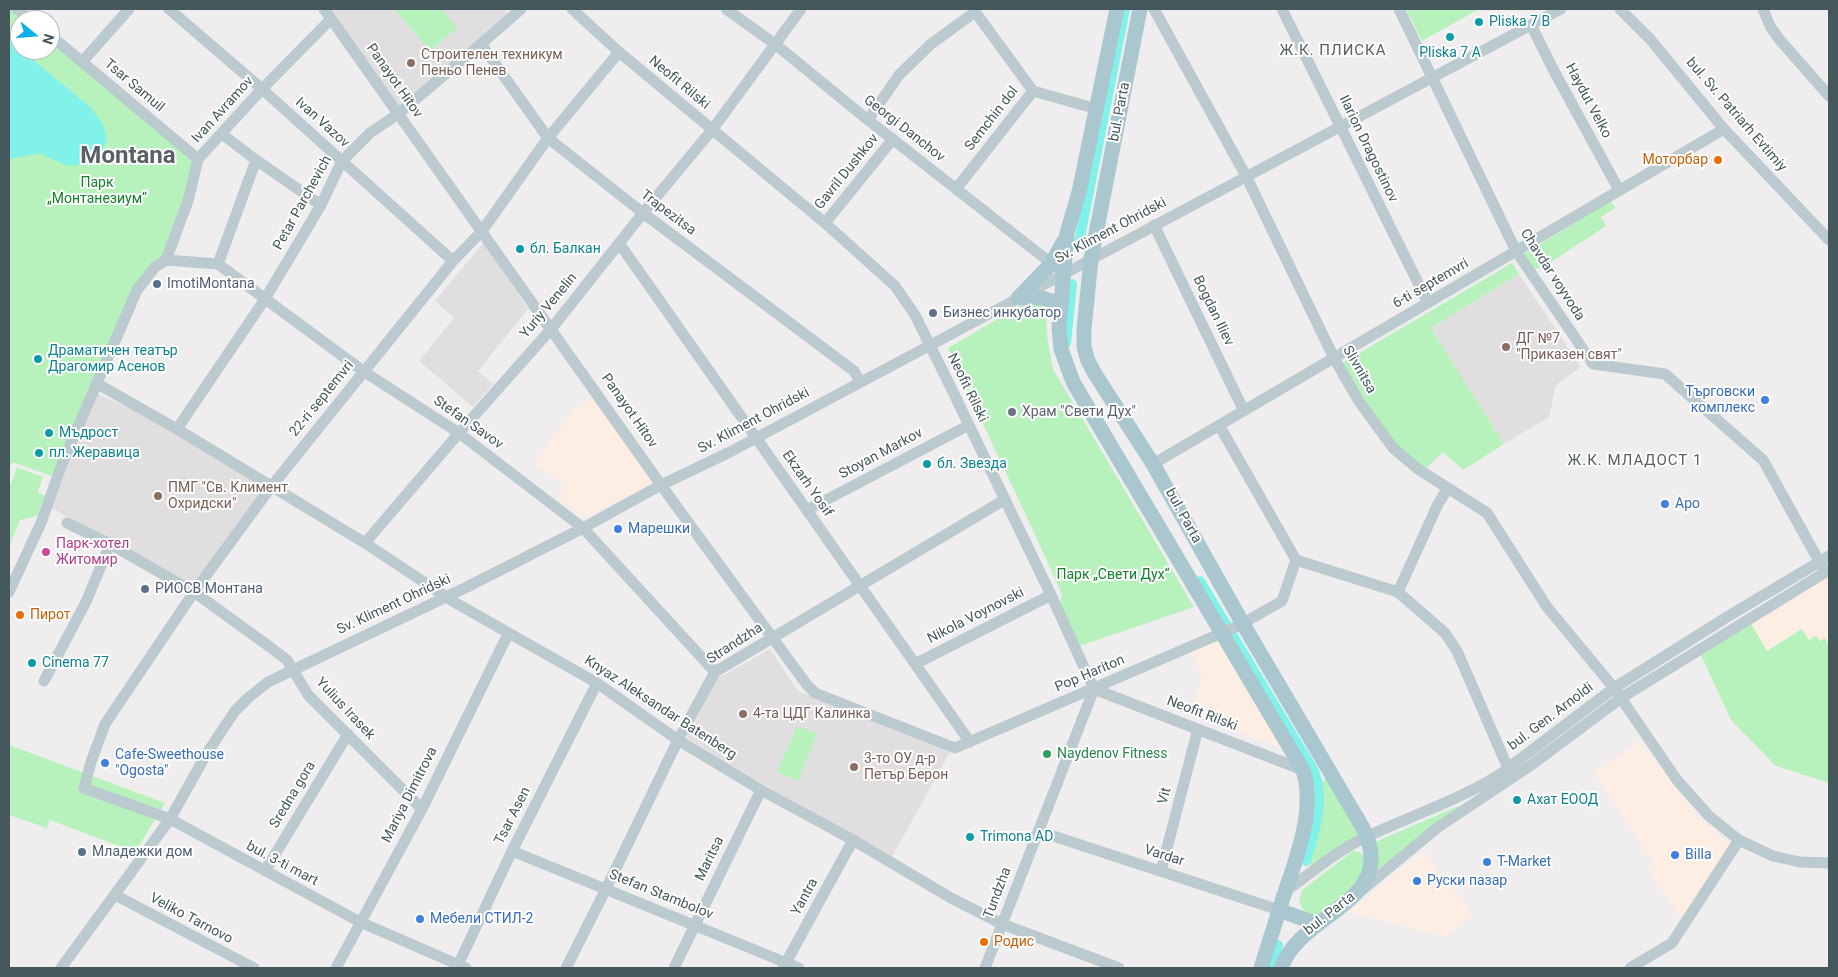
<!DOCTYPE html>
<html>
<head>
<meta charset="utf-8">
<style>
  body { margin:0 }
  #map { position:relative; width:1838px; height:977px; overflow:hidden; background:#f0edee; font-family:Roboto,sans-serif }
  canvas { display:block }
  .frame { position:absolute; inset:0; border:10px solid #44585c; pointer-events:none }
  .north { position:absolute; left:10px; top:10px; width:50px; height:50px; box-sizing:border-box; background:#fff; border:1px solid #b4bcbe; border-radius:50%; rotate:107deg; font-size:14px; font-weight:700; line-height:20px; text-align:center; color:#44585c }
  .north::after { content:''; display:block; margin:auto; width:18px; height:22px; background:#0caeeb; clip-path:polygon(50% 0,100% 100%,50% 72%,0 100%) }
</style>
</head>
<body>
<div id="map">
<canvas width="1838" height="977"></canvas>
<div class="frame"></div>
<div class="north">N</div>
</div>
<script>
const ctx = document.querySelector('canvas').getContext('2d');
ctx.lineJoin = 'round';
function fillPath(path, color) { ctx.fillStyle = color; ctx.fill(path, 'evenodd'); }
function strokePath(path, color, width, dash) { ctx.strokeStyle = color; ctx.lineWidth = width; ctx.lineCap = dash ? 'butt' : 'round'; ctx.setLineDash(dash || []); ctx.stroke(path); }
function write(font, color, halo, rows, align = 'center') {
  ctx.font = font + ' Roboto,sans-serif'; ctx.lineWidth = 4; ctx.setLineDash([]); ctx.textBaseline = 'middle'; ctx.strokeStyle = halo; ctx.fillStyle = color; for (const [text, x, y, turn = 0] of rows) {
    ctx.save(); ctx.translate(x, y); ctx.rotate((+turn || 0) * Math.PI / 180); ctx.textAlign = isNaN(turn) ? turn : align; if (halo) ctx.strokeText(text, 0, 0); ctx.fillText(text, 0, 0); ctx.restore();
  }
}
fillPath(new Path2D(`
  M592 398 654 482 586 517 557 498 566 486 534 463 574 410Z
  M1829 575V646L1825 639 1820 641 1809 640 1802 629 1767 651 1750 622Z
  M1218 641 1240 679 1253 687 1282 748 1191 714 1202 677 1192 653Z
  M1640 741 1702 822 1730 843 1682 919 1648 869 1654 864 1594 773Z
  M1423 851 1473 913 1446 937 1348 912Z`), '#fdeee4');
fillPath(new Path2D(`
  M327 9H504L510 17 401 108Z
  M484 242 528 309 478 371 493 384 473 407 419 361 454 318 435 301Z
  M1519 274 1581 367 1556 385 1549 417 1504 444 1431 328Z
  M93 392 177 429 271 487 194 592 47 505Z
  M770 649 798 691 950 752 892 857 759 782 687 738 717 679Z`), '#e1dee0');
fillPath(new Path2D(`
  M9 9H16L30 20H20V50H50V36L198 159 166 260 146 277 57 478 12 462 9 471Z
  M394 9H441L457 28 430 51Z
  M1406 9H1479L1422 41Z
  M1611 201 1615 208 1601 217 1606 226 1542 268 1534 269 1524 254Z
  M1512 263 1519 274 1431 328 1504 444 1463 470 1443 452 1424 470 1395 449 1339 365Z
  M1038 303 1046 308 1047 336 1053 369 1194 607 1080 646 1060 602 1062 594C1025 511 985 430 948 348L1023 304Z
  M17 467 43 477 38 492 45 496 37 516 20 520 9 547V489Z
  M1750 622 1767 651 1802 629 1809 640 1816 636 1820 641 1825 638 1829 646V783L1776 766 1731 720 1700 653Z
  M797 726 817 734 798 781 777 772Z
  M9 745 165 803 135 852 50 820 47 828 9 815Z
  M1326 779 1361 833 1311 865 1307 864C1315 838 1328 810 1322 782Z
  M1461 805 1377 870 1375 842Z
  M1353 851C1360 851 1363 853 1365 860 1368 884 1334 903 1318 916L1304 913 1299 900 1302 890Z`), '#b7f2bd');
fillPath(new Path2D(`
  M9 40 89 106 102 122 107 139 101 154 85 164 67 166 40 153 9 159Z`), '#81f2e9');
strokePath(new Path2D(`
  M1078 247 1125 9
  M1066 343 1072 284
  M1200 581 1314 771C1326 801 1314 832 1306 861
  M1271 968 1278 945`), '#81f2e9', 10);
strokePath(new Path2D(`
  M17 9 31 20
  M169 9 262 89 453 261
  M324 9 661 485 807 685 815 693 955 748 1238 626 1282 601 1296 560 1219 425
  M572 9 619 52 825 223 895 286 915 315 953 392 1051 595 1094 689 1303 770
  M726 9 775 44 868 120 1056 267
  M973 9 1033 91 1097 109
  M1154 9 1246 176 1334 358 1358 400 1393 448 1418 469 1487 513 1547 607 1614 688 1677 780 1709 816 1739 840 1773 856 1800 862 1829 863
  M1282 9 1428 303
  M1399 9 1516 251 1593 364 1665 374 1763 460 1825 572
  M1620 9 1650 39 1724 129 1829 240
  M1763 9 1770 26 1779 39 1829 96
  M1531 25 1554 71 1619 190
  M50 35 198 159
  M481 44 548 138 643 213 854 371 860 382
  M82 62 129 9
  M868 120 899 75 931 44 975 12
  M222 134 256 160
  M956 189 1033 91
  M825 223 893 139
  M1154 225 1244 411
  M619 243 970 742
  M166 260 218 264 363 371 459 433 583 528 715 672
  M218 264 256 160 321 205
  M96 383 177 429 365 543 454 602 597 683 678 740 761 790 853 840 951 898 1002 924 1119 968
  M177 429 265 299 321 205 342 161 370 133 398 114 481 44 521 9
  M1153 464 1724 129
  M807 510 969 425
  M67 523 110 544 194 592 270 647 287 660 308 695 422 809
  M365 543 459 433 552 328 643 213 712 130 801 9
  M1296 560 1398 592 1445 633 1457 651 1511 775
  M9 592 41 523 62 464 137 290 155 267 166 260 188 201 198 159 262 89 331 19
  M1398 592 1438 504 1448 488
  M915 664 1051 595
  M44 681 86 602 110 544
  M1038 831 1279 910
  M512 851 799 968
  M265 871 348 734
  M1161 871 1198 729
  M1362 890 1437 828 1530 766 1621 698 1829 570
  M1286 891C1312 872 1337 851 1366 837 1410 816 1457 801 1499 775L1614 688 1727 617 1829 556
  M115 895 254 968
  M458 965 512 851 597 683
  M61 968 170 819 207 753 235 711 248 698 268 682 467 587 583 528 661 485 728 453 1561 9
  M336 968 422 809 508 634
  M466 968 360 922 170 819 84 788 91 762 105 724 194 592 271 487 453 261 482 231 548 138 619 52
  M566 968 606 889 678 740 715 672 1004 500
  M674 968 761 790
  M783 968 853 840
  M985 968 1094 689
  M1630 968 1672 943 1739 840`), '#bacace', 11);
strokePath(new Path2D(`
  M1117 9 1079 192 1067 233 1059 328 1061 349 1073 382 1303 770C1316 810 1296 859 1283 898 1276 921 1268 945 1261 968
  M1140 9 1091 259 1084 329V347L1088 361 1095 374 1153 464 1243 624 1363 828C1400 903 1301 911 1281 968
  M1018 298 1051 264 1064 241
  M1018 298C1033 298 1051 294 1060 310
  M1279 910 1317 924`), '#aac7cf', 15);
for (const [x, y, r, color] of [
  [1479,22,5,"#0f9aa8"],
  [1450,37,5,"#0f9aa8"],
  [411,63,5,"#8d6e63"],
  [1718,160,5,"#e8710a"],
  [520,249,5,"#0f9aa8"],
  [157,284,5,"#5c6f8a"],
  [933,313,5,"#5c6f8a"],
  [1506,347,5,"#8d6e63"],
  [38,359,5,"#0f9aa8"],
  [1765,400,5,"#3f7fe0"],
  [1012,412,5,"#6b7280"],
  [49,433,5,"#0f9aa8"],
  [39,453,5,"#0f9aa8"],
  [927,464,5,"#0f9aa8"],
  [158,496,5,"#8d6e63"],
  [1665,504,5,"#3f7fe0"],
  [618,529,5,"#3f7fe0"],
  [46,552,5,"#d1479c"],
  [145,589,5,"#5c6f8a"],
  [20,615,5,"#e8710a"],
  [32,663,5,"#0f9aa8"],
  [743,714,5,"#8d6e63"],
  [1047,754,5,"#2e9e5b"],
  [105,763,5,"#3f7fe0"],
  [854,767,5,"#8d6e63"],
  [1517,800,5,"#0f9aa8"],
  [970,837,5,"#0f9aa8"],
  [82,852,5,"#5c6f8a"],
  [1675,855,5,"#3f7fe0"],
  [1487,862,5,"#3f7fe0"],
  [1417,881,5,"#3f7fe0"],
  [420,919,5,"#3f7fe0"],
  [984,942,5,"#e8710a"]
]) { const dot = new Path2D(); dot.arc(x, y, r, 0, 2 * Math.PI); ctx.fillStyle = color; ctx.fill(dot); strokePath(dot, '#fff', 2); }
write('14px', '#0d838f', '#fff', [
  ["Pliska 7 B",1489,22],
  ["Pliska 7 A",1450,53,"center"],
  ["бл. Балкан",530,249],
  ["Драматичен театър",48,351],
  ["Драгомир Асенов",48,367],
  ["Мъдрост",59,433],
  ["пл. Жеравица",49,453],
  ["бл. Звезда",937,464],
  ["Cinema 77",42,663],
  ["Ахат ЕООД",1527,800],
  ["Trimona AD",980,837]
], 'left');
write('14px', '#785e54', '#fff', [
  ["Строителен техникум",421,55],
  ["Пеньо Пенев",421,71],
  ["ДГ №7",1516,339],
  ["\"Приказен свят\"",1516,355],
  ["ПМГ \"Св. Климент",168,488],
  ["Охридски\"",168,504],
  ["4-та ЦДГ Калинка",753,714],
  ["3-то ОУ д-р",864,759],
  ["Петър Берон",864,775]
], 'left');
write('14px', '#44585c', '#fff', [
  ["Panayot Hitov",394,81,55],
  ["Neofit Rilski",679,83,40],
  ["Tsar Samuil",134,86,40],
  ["Haydut Velko",1588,101,62],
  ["Ivan Avramov",223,110,-48],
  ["bul. Parta",1120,112,-79],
  ["bul. Sv. Patriarh Evtimiy",1736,115,49],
  ["Semchin dol",992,119,-52],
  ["Ivan Vazov",322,123,42],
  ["Georgi Danchov",904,129,38],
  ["Ilarion Dragostinov",1368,149,64],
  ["Gavril Dushkov",847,172,-51],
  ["Petar Parchevich",303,203,-61],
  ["Trapezitsa",668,213,37],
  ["Sv. Kliment Ohridski",1111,231,-28],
  ["Chavdar voyvoda",1552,275,57],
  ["6-ti septemvri",1431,284,-30],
  ["Yuriy Venelin",549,306,-50],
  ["Bogdan Iliev",1213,311,64],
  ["Slivnitsa",1359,370,60],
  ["Neofit Rilski",967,388,64],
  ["22-ri septemvri",322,399,-51],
  ["Panayot Hitov",629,411,55],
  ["Sv. Kliment Ohridski",754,421,-28],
  ["Stefan Savov",468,423,35],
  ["Stoyan Markov",881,454,-28],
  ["Ekzarh Yosif",807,484,55],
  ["bul. Parta",1183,516,61],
  ["Sv. Kliment Ohridski",394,605,-25],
  ["Nikola Voynovski",976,616,-27],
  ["Strandzha",735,644,-33],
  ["Pop Hariton",1090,674,-23],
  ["Knyaz Aleksandar Batenberg",660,708,33],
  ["Yulius Irasek",345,709,47],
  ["Neofit Rilski",1202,714,21],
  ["bul. Gen. Arnoldi",1551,717,-37],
  ["Sredna gora",293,795,-59],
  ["Mariya Dimitrova",410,795,-63],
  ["Vit",1165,796,-75],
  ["Tsar Asen",513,816,-63],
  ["Vardar",1164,856,18],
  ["Maritsa",710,859,-64],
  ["bul. 3-ti mart",282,864,28],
  ["Tundzha",998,893,-69],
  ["Stefan Stambolov",661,895,22],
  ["Yantra",805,897,-61],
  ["bul. Parta",1330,914,-38],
  ["Veliko Tarnovo",191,919,28]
]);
write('14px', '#c56008', '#fff', [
  ["Моторбар",1708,160,"right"],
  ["Пирот",30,615],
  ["Родис",994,942]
], 'left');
write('14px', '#108228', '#fff', [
  ["Парк",97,183],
  ["„Монтанезиум“",97,199],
  ["Парк „Свети Дух“",1113,575]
]);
write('14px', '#4e5e75', '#fff', [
  ["ImotiMontana",167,284],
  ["Бизнес инкубатор",943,313],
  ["РИОСВ Монтана",155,589],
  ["Младежки дом",92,852]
], 'left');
write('14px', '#366cbe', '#fff', [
  ["Търговски",1755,392,"right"],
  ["комплекс",1755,408,"right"],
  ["Аро",1675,504],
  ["Марешки",628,529],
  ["Cafe-Sweethouse",115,755],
  ["\"Ogosta\"",115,771],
  ["Billa",1685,855],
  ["T-Market",1497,862],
  ["Руски пазар",1427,881],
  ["Мебели СТИЛ-2",430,919]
], 'left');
write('14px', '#5b616d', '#fff', [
  ["Храм \"Свети Дух\"",1022,412]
], 'left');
write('14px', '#b23c85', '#fff', [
  ["Парк-хотел",56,544],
  ["Житомир",56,560]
], 'left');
write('14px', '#27864d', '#fff', [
  ["Naydenov Fitness",1057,754]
], 'left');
ctx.letterSpacing = '1px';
write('15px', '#596063', '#fff', [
  ["Ж.К. ПЛИСКА",1333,51],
  ["Ж.К. МЛАДОСТ 1",1635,461]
]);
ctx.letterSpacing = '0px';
write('bold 24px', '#596063', '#fff', [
  ["Montana",128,157]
]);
</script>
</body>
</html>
